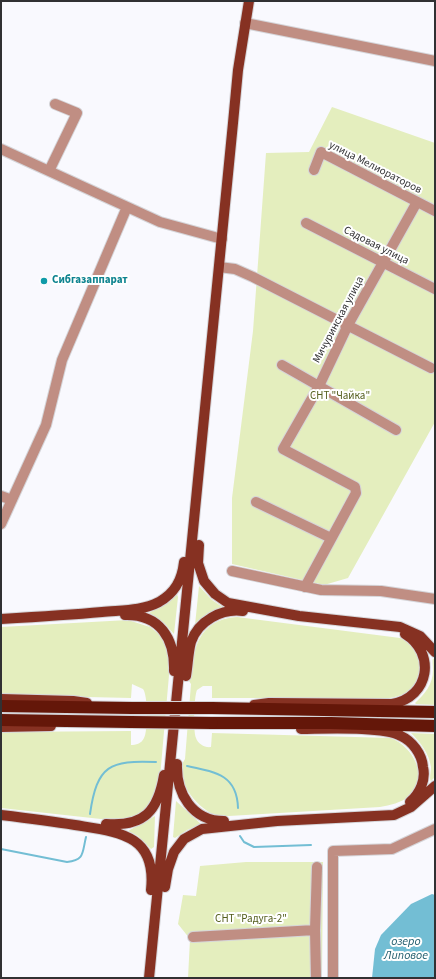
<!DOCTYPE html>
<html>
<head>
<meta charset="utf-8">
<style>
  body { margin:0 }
  #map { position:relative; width:436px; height:979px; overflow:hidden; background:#f9f9fe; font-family:"Source Sans 3",sans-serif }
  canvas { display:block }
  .frame { position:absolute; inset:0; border:2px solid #313133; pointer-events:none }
</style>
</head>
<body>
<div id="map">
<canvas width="436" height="979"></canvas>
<div class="frame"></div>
</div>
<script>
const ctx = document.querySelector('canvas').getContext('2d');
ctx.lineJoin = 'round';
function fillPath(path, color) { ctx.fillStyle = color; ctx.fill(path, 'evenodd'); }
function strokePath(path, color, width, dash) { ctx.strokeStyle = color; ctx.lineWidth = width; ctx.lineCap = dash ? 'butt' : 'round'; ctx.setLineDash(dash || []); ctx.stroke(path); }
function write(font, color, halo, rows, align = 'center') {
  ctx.font = font + ' "Source Sans 3",sans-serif'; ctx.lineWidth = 4; ctx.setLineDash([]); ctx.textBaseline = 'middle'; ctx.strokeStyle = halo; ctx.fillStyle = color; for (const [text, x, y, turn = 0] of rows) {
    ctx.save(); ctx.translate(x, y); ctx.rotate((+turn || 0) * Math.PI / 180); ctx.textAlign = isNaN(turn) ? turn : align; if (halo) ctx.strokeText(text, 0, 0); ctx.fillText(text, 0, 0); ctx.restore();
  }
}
fillPath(new Path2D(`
  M332 107 435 143V422L348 578 324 585 232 564V498L253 331 266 153 309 152Z
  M199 586 212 600 224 608 195 625Z
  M177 594 178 597 174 634 164 623 149 613Z
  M237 617 400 638C418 645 424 662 417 679 416 682 415 685 413 688 407 694 399 696 390 698H212V686H203L197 690C194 697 193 730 196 738 198 744 205 748 211 747L212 733 391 738C413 747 430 777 409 796 401 803 390 805 380 807L229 816C223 816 218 816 213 814 196 807 172 777 185 759L191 684 189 681C194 649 197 620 237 617Z
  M128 620 150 627 160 635 165 641 170 664 160 777C158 791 151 810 137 816 132 819 125 820 119 821L1 808V732L131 731V745C136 745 141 744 144 738 148 732 148 695 143 689L132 684 131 698 1 695V627Z
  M433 658 435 661V705L416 704 415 703C425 694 433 684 433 670 433 666 432 661 433 658Z
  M411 733 435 734V777L431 781C429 779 431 772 431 767 429 753 420 742 411 733Z
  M176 801 201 824 187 830 175 838 173 837Z
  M155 816 154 847 151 849 138 836 128 831Z
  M246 862H323L322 978H188L190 939 178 924 183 895 196 896 200 866Z`), '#e4eebe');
fillPath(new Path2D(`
  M432 894 435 895V978H372L375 949 381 935 411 904Z`), '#73bed4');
strokePath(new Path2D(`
  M187 766C216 772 237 775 238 808
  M90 814C97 765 110 760 156 762
  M240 836 244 842 254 847 311 845
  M1 849 67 862C85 860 82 853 86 837`), '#73bed4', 2);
const minor = new Path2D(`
  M245 23 435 61
  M1 149 160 222 222 239
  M314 170 321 152 435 211
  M49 171 77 113 55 104
  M306 223 435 289
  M219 267 235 269 253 277 431 368
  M282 365 396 430
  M1 496 12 500
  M256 502 331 538
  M1 524 46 425 62 360 127 207
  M232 571 321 590 381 591 435 599
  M305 587 356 493 355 487 283 449 319 386 348 325 417 202
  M193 937 315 930
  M316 978 315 930 317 867
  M333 978V851L392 849 435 829`);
const major = new Path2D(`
  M199 545 198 563 204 581 215 594 228 603 299 616 400 627 420 636 435 652
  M125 615C160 614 175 639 174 671
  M1 619C35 617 68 615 102 612 121 610 142 611 159 602 175 593 182 580 184 562
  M186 676C188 665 188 653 191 642 198 621 222 608 243 611
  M1 699 73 701 87 703
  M254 705 269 703 392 704C430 697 436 653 405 634
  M1 727 51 726
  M301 729C324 729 382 726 401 736 412 741 422 754 423 767 426 780 420 793 410 802
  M177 764C176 793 192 821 224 821
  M1 815C26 818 50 821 75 825 118 832 157 834 151 890
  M106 824C144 827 158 811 164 775
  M165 887 168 869 174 852 184 839 202 829 277 821 394 815 411 807 435 786
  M149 978 233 123 238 70 249 1`);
const highway = new Path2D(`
  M1 706 132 708
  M212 708 435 712
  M1 720 131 722
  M212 723H331L435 726`);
strokePath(minor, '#d5d5d9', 12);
strokePath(major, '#d5d5d9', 12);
strokePath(highway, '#d5d5d9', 14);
strokePath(minor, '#c08e83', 10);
strokePath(major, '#863122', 10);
strokePath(highway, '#641709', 12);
const highwayBridge = new Path2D(`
  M132 708H212
  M131 722 212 723`);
strokePath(highwayBridge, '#d5d5d9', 14, []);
strokePath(highwayBridge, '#641709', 12);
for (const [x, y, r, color] of [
  [44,281,4,"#0f9aa8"]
]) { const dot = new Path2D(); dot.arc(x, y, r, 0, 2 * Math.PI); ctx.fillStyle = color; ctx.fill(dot); strokePath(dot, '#fff', 1.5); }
write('11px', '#313133', '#fff', [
  ["улица Мелиораторов",375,168,27],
  ["Садовая улица",376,246,27],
  ["Мичуринская улица",339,320,-62]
]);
write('bold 11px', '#0d838f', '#fff', [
  ["Сибгазаппарат",52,281]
], 'left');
write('11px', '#545e1d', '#fff', [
  ["СНТ \"Чайка\"",340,397],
  ["СНТ \"Радуга-2\"",251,920]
]);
write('italic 12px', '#235f6f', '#fff', [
  ["озеро",406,942],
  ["Липовое",406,956]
]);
</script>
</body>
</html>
